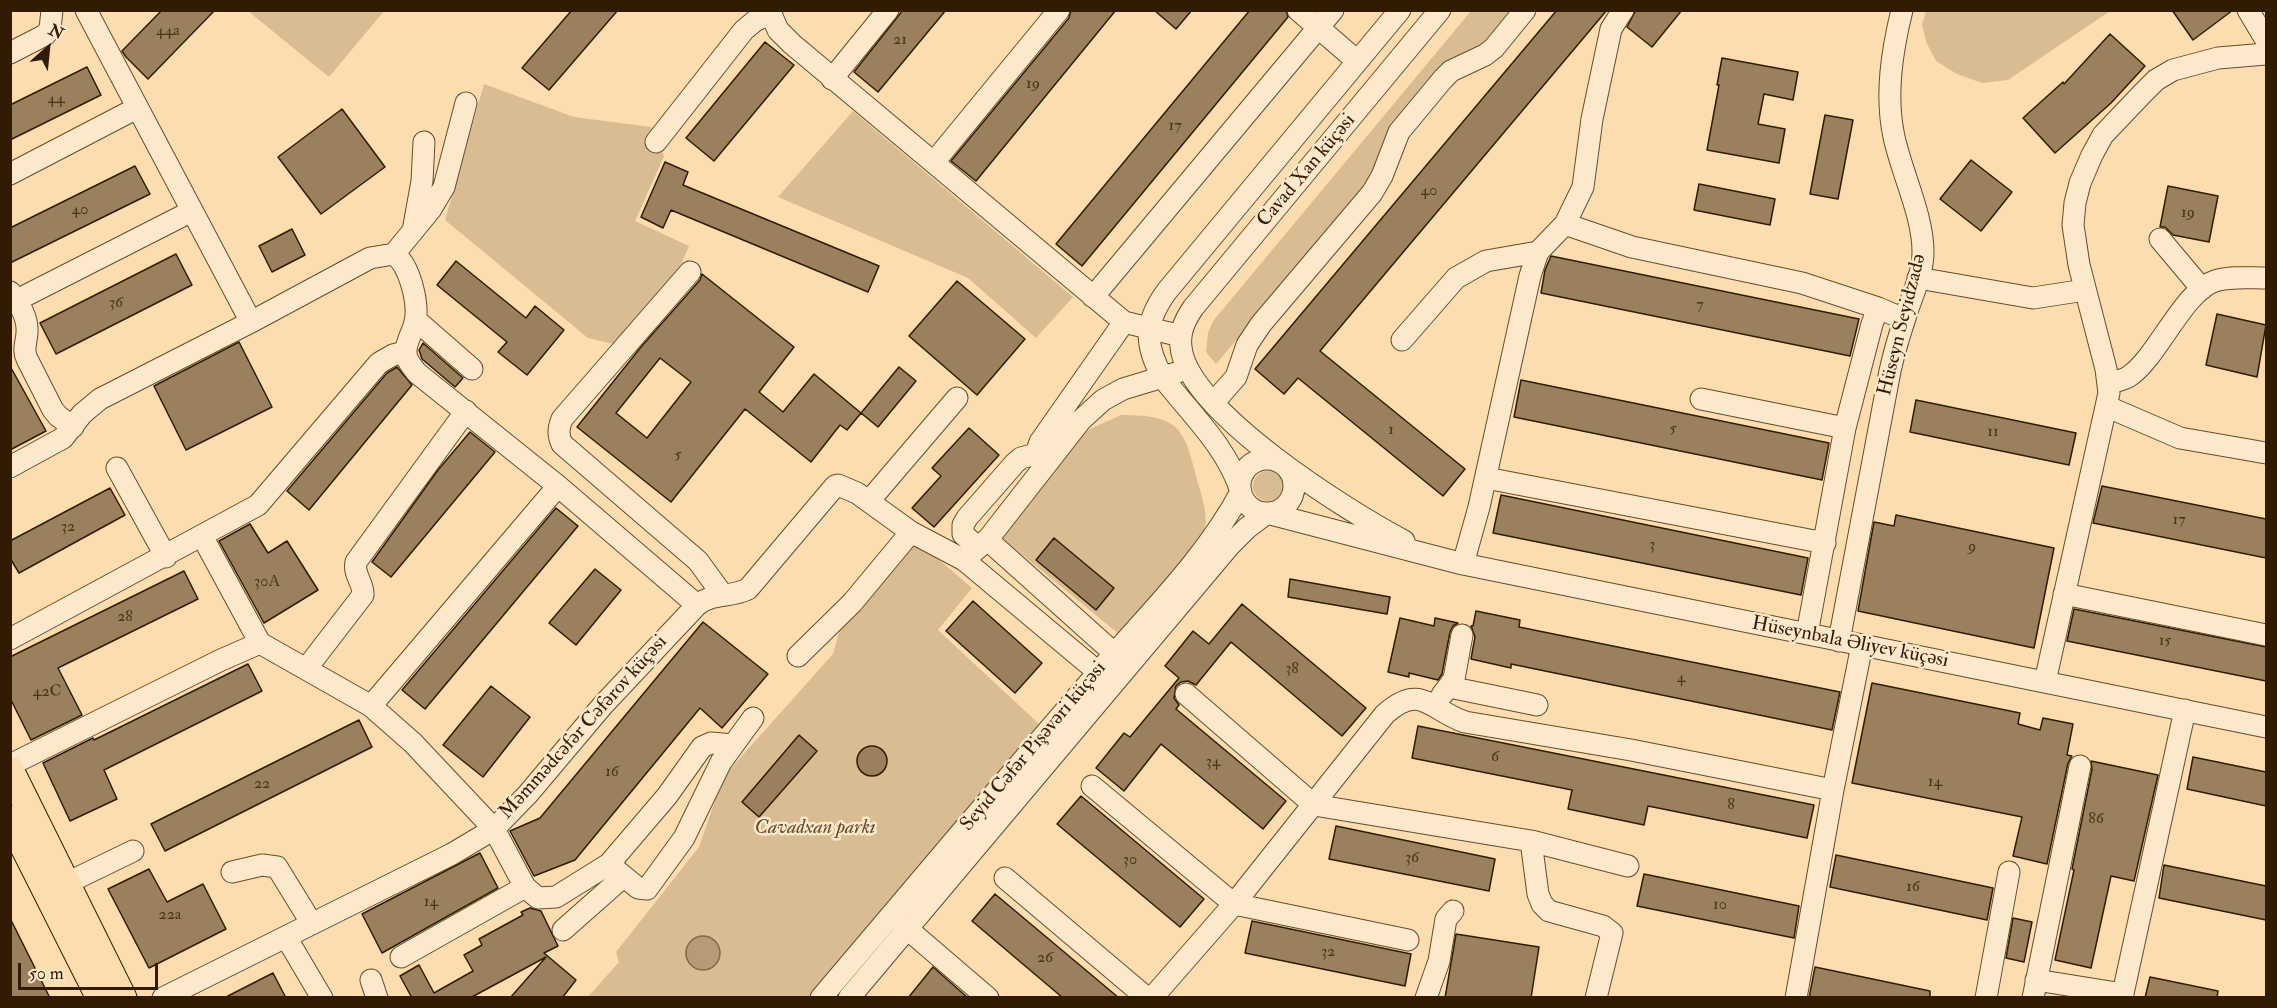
<!DOCTYPE html>
<html>
<head>
<meta charset="utf-8">
<style>
  body { margin:0 }
  #map { position:relative; width:2277px; height:1008px; overflow:hidden; background:#fbddaf; font-family:"IM FELL Double Pica",serif }
  canvas { display:block }
  .frame { position:absolute; inset:0; border:12px solid #311b02; pointer-events:none }
  .north { position:absolute; left:18px; top:18px; width:60px; height:60px; -webkit-text-stroke:4px #fce9cb; paint-order:stroke; rotate:27deg; font-size:16px; font-weight:700; line-height:24px; text-align:center; color:#311b02 }
  .north::after { content:''; display:block; margin:auto; width:21px; height:27px; background:#311b02; clip-path:polygon(50% 0,100% 100%,50% 72%,0 100%) }
  .scale { position:absolute; left:18px; top:963px; width:140px; height:27px; box-sizing:border-box; border:3px solid #311b02; border-top:0; padding-left:8px; font-size:18px; line-height:21px; white-space:nowrap; color:#311b02; -webkit-text-stroke:4px #fce9cb; paint-order:stroke }
</style>
</head>
<body>
<div id="map">
<canvas width="2277" height="1008"></canvas>
<div class="frame"></div>
<div class="north">N</div>
<div class="scale">50 m</div>
</div>
<script>
const ctx = document.querySelector('canvas').getContext('2d');
ctx.lineJoin = 'round';
function fillPath(path, color) { ctx.fillStyle = color; ctx.fill(path, 'evenodd'); }
function strokePath(path, color, width, dash) { ctx.strokeStyle = color; ctx.lineWidth = width; ctx.lineCap = dash ? 'butt' : 'round'; ctx.setLineDash(dash || []); ctx.stroke(path); }
function write(font, color, halo, rows, align = 'center') {
  ctx.font = font + ' "IM FELL Double Pica",serif'; ctx.lineWidth = 5; ctx.setLineDash([]); ctx.textBaseline = 'middle'; ctx.strokeStyle = halo; ctx.fillStyle = color; for (const [text, x, y, turn = 0] of rows) {
    ctx.save(); ctx.translate(x, y); ctx.rotate((+turn || 0) * Math.PI / 180); ctx.textAlign = isNaN(turn) ? turn : align; if (halo) ctx.strokeText(text, 0, 0); ctx.fillText(text, 0, 0); ctx.restore();
  }
}
fillPath(new Path2D(`
  M248 11H384L329 77Z
  M1471 11H1510L1370 182 1216 364 1206 352 1208 333 1213 321Z
  M1926 11V10L2110 11 2008 80 1982 83 1957 74 1936 61 1927 44 1922 25Z
  M484 84 574 117 651 127 664 156 635 221 689 246 676 276 618 345 588 338 445 220Z
  M853 111 1073 297 1036 338 968 278 778 197Z
  M1121 415C1182 415 1184 429 1198 483 1202 497 1208 515 1205 528 1201 551 1137 614 1119 634L998 535 1070 444 1090 429Z
  M1253 486a15 15 0 1 1 30 0a15 15 0 1 1-30 0Z
  M916 540 972 588 938 630 1039 724 808 997 587 998 619 962 616 952 699 847 723 777 833 654 840 628Z`), '#d9bc92');
const water = new Path2D(`
  M686 953a17 17 0 1 1 34 0a17 17 0 1 1-34 0Z`);
fillPath(water, '#b69b74');
strokePath(water, '#816846', 1.5);
const building = new Path2D(`
  M162 10H215L148 79 126 57 122 51Z
  M572 10H618L549 90 522 68Z
  M903 10H946L878 92 854 72Z
  M1071 10H1116L976 181 951 161 1069 18Z
  M1154 10H1192L1176 29Z
  M1250 10H1286L1288 17 1082 266 1056 244Z
  M1557 10H1607L1320 351 1465 469 1443 496 1298 378 1284 394 1255 369Z
  M1636 10H1682L1652 47 1627 27Z
  M2172 10H2233L2193 40Z
  M2110 34 2145 66 2111 103 2055 153 2023 118 2063 82 2064 84Z
  M765 42 794 65 714 161 686 138Z
  M1722 58 1798 72 1793 100 1764 94 1758 124 1785 129 1779 163 1707 150 1719 85H1717Z
  M87 67 101 95 10 140V105Z
  M342 109 385 167 321 214 278 157Z
  M1825 115 1853 120 1838 199 1810 194Z
  M1971 160 2012 192 1981 231 1940 199Z
  M665 162 688 172 683 185 879 266 868 292 671 210 663 228 641 217Z
  M135 166 150 194 10 263V228Z
  M1699 184 1775 199 1770 225 1694 210Z
  M2168 186 2218 196 2209 242 2173 235 2165 227H2160Z
  M292 229 305 255 272 272 259 246Z
  M176 254 192 285 56 354 40 323Z
  M1551 256 1859 319 1850 356 1541 293 1545 270Z
  M456 261 526 318 535 306 564 330 527 375 498 352 507 342 437 285Z
  M702 274 794 347 759 392 783 412 814 374 861 413 847 430 840 425 811 462 745 409 671 502 577 427 641 347 700 280ZM660 358 691 382 647 438 616 413Z
  M957 281 1025 339 977 395 909 336Z
  M2217 314 2266 325 2257 377 2206 365Z
  M239 342 272 407 186 450 154 386Z
  M423 343 463 378 455 387 422 359 419 350Z
  M10 366 46 431 10 450Z
  M397 367 412 385 309 510 287 491 387 373Z
  M899 367 916 381 878 427 861 413Z
  M1521 380 1829 443 1822 480 1514 417Z
  M1916 400 2076 433 2069 465 1910 432Z
  M969 428 999 455 934 527 912 508 941 476 932 468Z
  M470 432 495 452 391 577 372 562 438 470Z
  M2102 486 2266 519V558L2093 523Z
  M110 488 125 515 19 573 10 558V541Z
  M1501 495 1808 558 1801 595 1493 533Z
  M556 508 578 526 425 709 402 690Z
  M1896 515 2054 548 2034 648 1858 611 1874 522 1894 526Z
  M250 524 268 553 287 541 318 590 264 623 219 541Z
  M1054 538 1114 588 1096 610 1036 560Z
  M595 569 621 590 576 645 549 623Z
  M184 571 198 599 58 668 82 715 31 740 10 698V657Z
  M1290 579 1390 597 1387 614 1288 597Z
  M973 601 1042 663 1015 693 946 631Z
  M1242 604 1366 708 1342 736 1231 642 1196 685 1188 681 1181 682 1176 686 1174 698 1179 705 1176 709 1286 801 1263 829 1161 744 1124 791 1096 768 1124 733 1130 737 1179 678 1165 666 1193 631 1209 644Z
  M2074 609 2266 647V681L2067 641Z
  M1476 611 1520 620 1519 627 1840 692 1832 730 1511 664V668L1471 659 1475 637 1471 626H1473Z
  M1400 618 1434 626 1435 618 1458 623 1453 626 1450 632 1442 674 1438 680 1409 673V677L1388 672Z
  M703 622 768 674 722 728 700 708 575 860 534 876 510 831 540 818Z
  M248 664 262 691 104 770 117 799 70 821 43 763 93 738 94 740Z
  M1872 683 2020 713 2018 724 2040 730 2043 718 2073 724 2067 755 2072 756 2068 763 2047 864 2013 856 2022 817 1852 783Z
  M491 686 530 717 483 777 443 745Z
  M359 720 372 747 165 851 151 824Z
  M1418 726 1814 805 1807 838 1648 806 1644 825 1568 809 1572 790 1412 758Z
  M799 735 817 751 759 817 742 802Z
  M857 761a15 15 0 1 1 30 0a15 15 0 1 1-30 0Z
  M2193 757 2266 772V806L2187 789Z
  M2091 761 2158 775 2134 881 2111 876 2091 968 2055 960 2074 870 2072 869 2092 769Z
  M1081 796 1204 899 1180 927 1057 824Z
  M1336 826 1495 859 1489 891 1329 859Z
  M480 853 498 888 382 953 362 914Z
  M1836 855 1993 888 1987 920 1830 887Z
  M2164 865 2266 886V920L2159 898Z
  M149 869 167 902 203 884 226 929 149 968 108 889Z
  M1644 874 1799 906 1794 938 1637 906Z
  M995 894 1119 998H1063L972 921Z
  M530 908 541 911 558 946 544 953 576 980 562 998H510L546 957 470 998H412L400 976 419 965 434 993 473 971 464 955 482 945 479 939 523 915 521 912Z
  M10 918 50 998H10Z
  M2013 918 2032 922 2024 962 2006 958Z
  M1252 921 1411 954 1405 986 1245 953Z
  M1456 934 1539 947 1531 998H1445Z
  M933 967 968 998H908Z
  M1815 967 1930 991V998H1809Z
  M273 973 286 998H224Z
  M2150 977 2218 991 2217 998H2145Z`);
fillPath(building, '#9a805c');
strokePath(building, '#311b02', 1.5);
const minor = new Path2D(`
  M772 10 771 14 778 30 792 44 1124 322 1181 336
  M1298 10 1357 61
  M2248 10 2266 40
  M10 53 45 35 50 29 52 10
  M832 79 888 10
  M656 142 744 30 756 20 771 14
  M934 162 1059 10
  M10 174 137 108
  M1565 224 1632 247 1802 283 1878 308
  M413 231 422 181 424 142
  M2160 239 2202 289
  M394 254 431 209 444 187 466 103
  M690 272 562 419C558 429 558 435 562 444L698 561 722 594
  M1918 278 2033 298 2085 290
  M10 292C19 303 28 318 27 332 27 342 22 349 27 359L53 410 58 416 73 427
  M1093 297 1333 10
  M17 300 192 211
  M416 320 472 369
  M251 322 370 258 394 254C410 265 419 304 415 322 413 332 405 343 406 353 406 360 413 368 417 373L558 486 697 605
  M1402 340 1456 278 1486 261 1538 252
  M2109 383C2117 381 2125 380 2131 375 2159 354 2184 291 2215 281 2231 276 2250 278 2266 278
  M1701 399 1845 428
  M1214 402 1236 377 1247 345 1261 324 1372 193 1382 176 1399 132 1443 79 1451 71 1485 55 1494 48 1525 10
  M2108 407 2180 438 2266 453
  M1240 486a27 27 0 1 1 54 0a27 27 0 1 1-54 0Z
  M1047 463 1036 454 1040 442 1124 322
  M10 467 63 438 82 414 100 399 251 322 86 10
  M117 468 166 557
  M1486 478 1825 543
  M869 501 957 398
  M202 536 260 643 371 706 413 743 494 829 525 887 538 898 556 897 609 864 667 796 702 747 711 743 733 745
  M988 539 991 543 1114 653
  M1404 541C1349 512 1187 411 1181 347 1179 332 1185 320 1193 308L1440 10
  M978 548 963 534V525L967 518 1015 463 1021 458 1036 454
  M964 560 988 539 1081 420 1103 400 1123 389 1176 373
  M1463 564 1479 507 1530 276 1538 252 1565 224 1583 187 1592 119 1611 29 1623 10
  M2064 594 2266 635
  M1807 634 1845 428 1872 324 1878 308 1904 319
  M10 639 258 505 379 363 393 355 405 352
  M1839 641 1890 371C1894 353 1899 336 1905 318 1911 297 1923 275 1923 252 1923 215 1902 174 1894 137 1885 95 1892 51 1902 10
  M798 656 852 603 911 532
  M306 669 363 595C364 583 353 575 356 562L466 411
  M2045 682 2109 393 2106 369 2079 265 2073 225 2075 203 2080 183 2092 155 2103 135 2142 94 2156 80 2173 70 2218 58 2266 54
  M1449 687 1537 705
  M1186 694 1314 805 1531 841 1628 866
  M1442 695 1454 679 1462 635
  M371 706 558 486
  M10 765 221 660 260 643
  M1092 786 1234 904 1408 940
  M1531 841 1538 894 1542 904 1549 911 1603 926 1612 933 1596 998
  M609 864 638 888 647 889 684 838 721 762 753 718
  M232 872 262 865 277 867 312 924
  M1005 878 1147 998
  M67 883 133 851
  M897 920 988 998
  M563 930 623 877
  M286 937 322 998
  M401 957 525 887
  M371 980 377 998
  M2036 980 2123 994
  M163 998 452 854 494 829 528 794 603 705 697 605C714 592 730 598 748 589L835 486 838 485 857 493 911 532 964 560 1098 672
  M821 998C912 890 1003 783 1095 676 1146 616 1204 561 1241 492 1228 448 1190 413 1163 378 1144 345 1144 322 1167 291L1400 10
  M849 998 1230 545 1247 528 1267 513 1463 564 2266 727
  M1152 998 1234 904 1385 714C1421 682 1430 710 1465 722L1631 750 1833 790
  M1426 998 1439 961 1446 919 1453 911
  M1796 998 1833 790 1862 645
  M1986 998 2009 872
  M2033 998 2080 766
  M2122 998 2185 710`);
const major = new Path2D(`
  M10 770 123 998
  M10 819 100 998`);
strokePath(minor, '#644c2d', 23);
strokePath(major, '#311b02', 29);
strokePath(minor, '#fce9cb', 21);
strokePath(major, '#fbddaf', 27);
write('16px', '#4b3418', null, [
  ["44a",168,32],
  ["21",900,41],
  ["19",1033,85],
  ["44",56,100],
  ["17",1175,127],
  ["40",1429,192],
  ["40",80,211],
  ["19",2188,214],
  ["36",116,304],
  ["7",1700,306],
  ["5",1673,430],
  ["1",1391,431],
  ["11",1993,433],
  ["5",678,456],
  ["17",2179,521],
  ["32",68,528],
  ["3",1652,546],
  ["9",1972,548],
  ["30А",267,583],
  ["28",125,618],
  ["15",2165,642],
  ["38",1292,670],
  ["4",1681,679],
  ["42C",47,693],
  ["6",1495,758],
  ["34",1213,763],
  ["16",612,773],
  ["14",1935,783],
  ["22",262,785],
  ["8",1731,806],
  ["86",2096,820],
  ["36",1412,859],
  ["30",1130,861],
  ["16",1913,888],
  ["14",431,903],
  ["10",1720,906],
  ["22a",170,916],
  ["32",1328,953],
  ["26",1045,959]
]);
write('20px', '#311b02', '#fce9cb', [
  ["Cavad Xan küçəsi",1307,171,-50],
  ["Hüseyn Seyidzadə",1903,325,-76],
  ["Hüseynbala Əliyev küçəsi",1850,643,11],
  ["Məmmədcəfər Cəfərov küçəsi",584,728,-48],
  ["Seyid Cəfər Pişəvəri küçəsi",1034,747,-50]
]);
write('italic 20px', '#634b2d', '#fce9cb', [
  ["Cavadxan parkı",815,829]
]);
</script>
</body>
</html>
